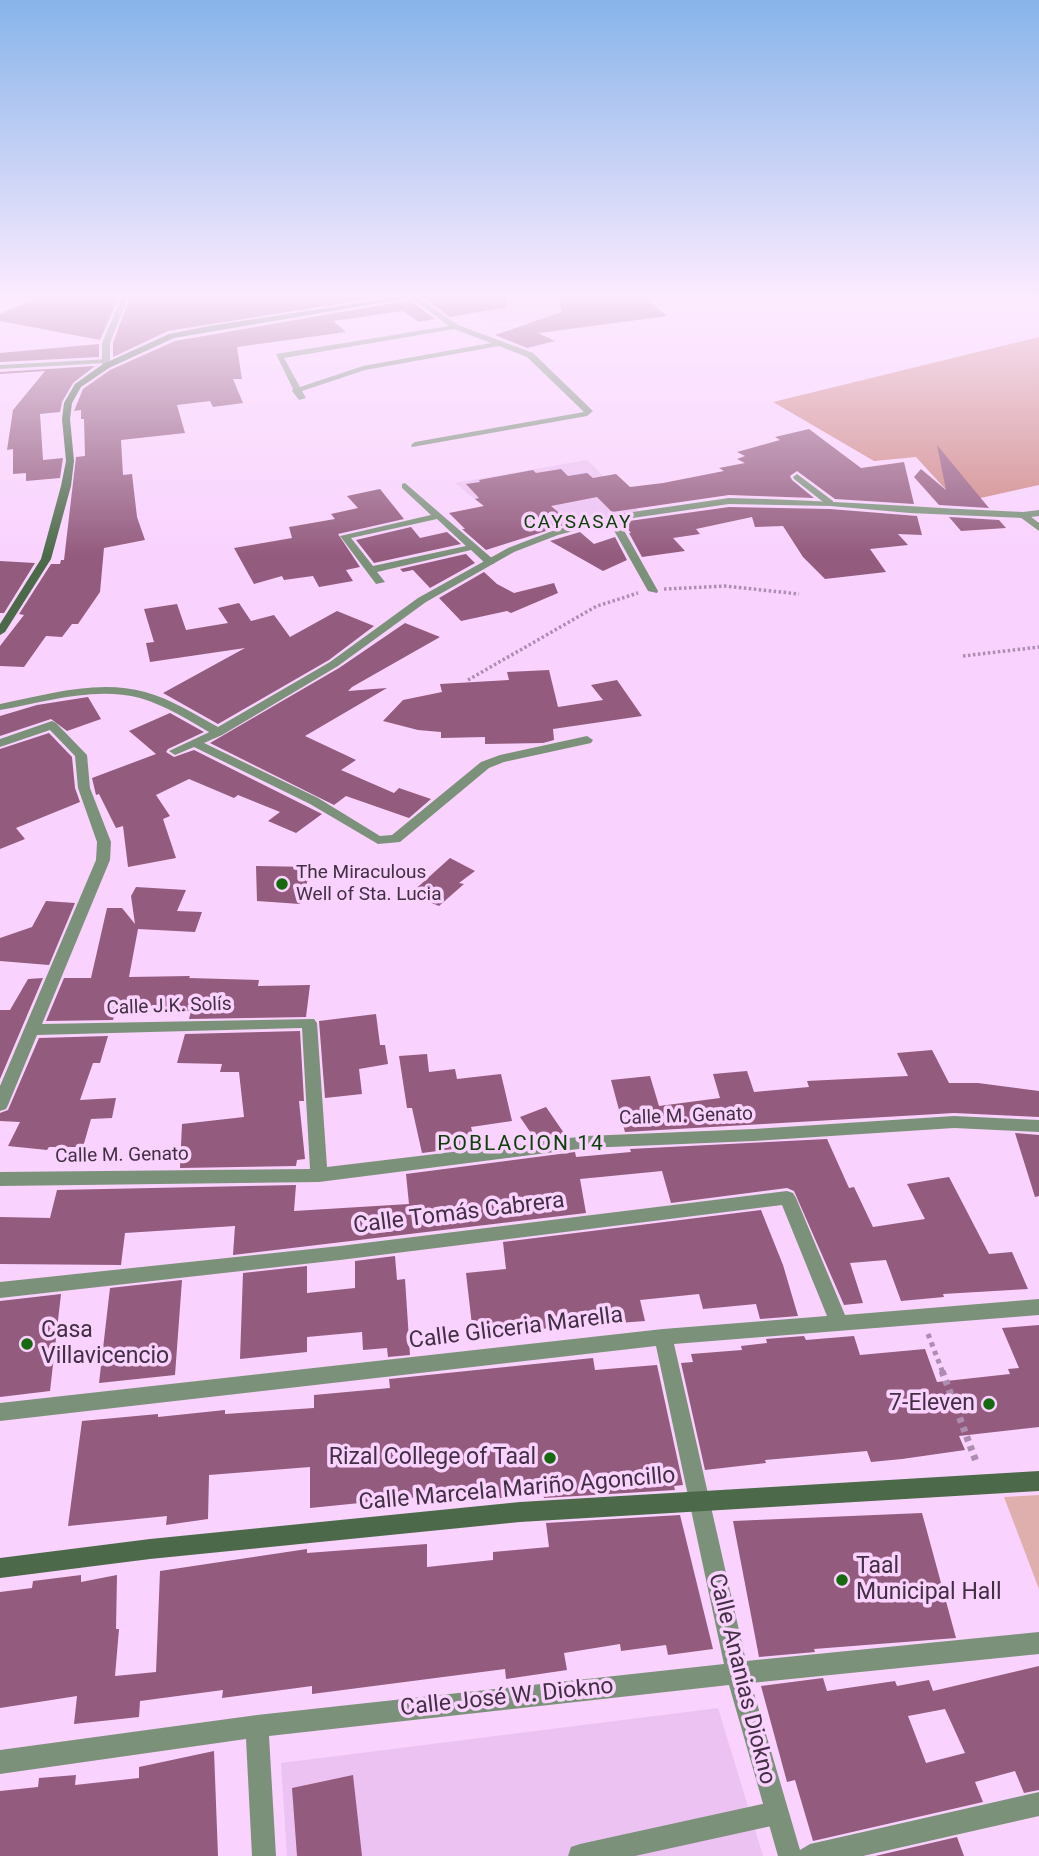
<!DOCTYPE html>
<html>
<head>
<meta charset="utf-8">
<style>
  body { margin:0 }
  canvas { display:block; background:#f9d2fe }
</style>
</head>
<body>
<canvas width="1039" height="1856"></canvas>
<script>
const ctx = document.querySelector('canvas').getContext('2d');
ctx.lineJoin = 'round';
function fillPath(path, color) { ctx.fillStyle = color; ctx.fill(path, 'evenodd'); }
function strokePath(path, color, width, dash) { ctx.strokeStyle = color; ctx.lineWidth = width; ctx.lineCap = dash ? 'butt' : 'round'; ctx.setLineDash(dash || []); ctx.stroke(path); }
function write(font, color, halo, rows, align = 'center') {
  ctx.font = font + ' Roboto,sans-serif'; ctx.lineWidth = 7; ctx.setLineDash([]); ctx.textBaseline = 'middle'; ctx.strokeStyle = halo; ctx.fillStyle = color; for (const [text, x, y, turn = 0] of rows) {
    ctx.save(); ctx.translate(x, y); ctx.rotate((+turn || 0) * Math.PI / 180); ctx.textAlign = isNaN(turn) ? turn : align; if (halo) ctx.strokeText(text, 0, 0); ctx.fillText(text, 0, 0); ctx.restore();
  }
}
fillPath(new Path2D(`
  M528 297H636L664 317 540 334 521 320 491 324 465 305Z
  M587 460 639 511 576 521 523 539 455 483Z
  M718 1708 763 1856H287L281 1763Z`), '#ecc2f2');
fillPath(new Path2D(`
  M1039 1495V1589L1004 1497Z`), '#deafac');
fillPath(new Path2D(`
  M1039 337V485L958 503 916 457 874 461 773 402Z`), '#ce8784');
fillPath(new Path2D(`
  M37 297H119L100 340 0 321V314Z
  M130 297H382L168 331 113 357V343Z
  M422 297H506L507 307 450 317Z
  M558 297H643L667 316 538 333 555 341 527 348 495 335 562 312Z
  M410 300 435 319 419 322 403 311 333 321 346 332 237 347 242 379H233L243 403 213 407 210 401 177 405 185 433 121 440 123 475 132 474 137 517 145 540 104 548 100 592 78 624H72L62 637 46 636 24 667 0 666V646L24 615 19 614 51 564H60L61 560H64L76 457 85 456 84 419H81V410L74 411 83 389 110 370 175 341Z
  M99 344V357L0 362V353Z
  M95 366 73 383 62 402 60 412 40 414 43 460 63 458 60 478 26 481V473L13 474V449L7 450 13 410 45 371 0 374V372Z
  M809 429 861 468 904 462 914 504 835 499 797 471 790 476 792 480 814 498 729 495 612 512 597 497 551 506 571 523 486 550 462 529H465L449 513 484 506 475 499 479 498 466 484 480 482 479 480 533 470 536 473 561 469 568 476 587 473 593 478 616 474 630 487 663 483 724 471 719 468 745 463 737 459 745 456 737 452 780 440 775 437Z
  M937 445 989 508 939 505 914 477 921 469 946 490Z
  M380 489 404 519 338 534 360 567 346 570 353 581 319 587 313 576 284 580 282 576 254 584 234 548 292 538 289 527 335 519 331 514 358 508 347 496Z
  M729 507 830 509 917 516 922 535 898 534 908 545 870 549 886 572 825 579 803 557 783 526 755 527 752 517 696 529 700 534 673 538 685 551 642 557 629 533H631L622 522Z
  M949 517 999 520 1006 528 961 531Z
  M411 527 420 538 447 532 461 544 374 563 356 540Z
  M580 532 594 544 615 537 627 560 603 571 550 541Z
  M470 553 466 554 475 563 430 588 413 570 403 572 400 569Z
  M0 561 35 563 4 613H0Z
  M484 572 497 584 514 593 554 583 558 593 511 613 507 611 461 621 439 598Z
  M239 603 251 621 274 615 290 637 337 611 374 626 329 660 218 724 163 693 245 648 150 662 146 643 154 642 144 609 177 604 186 630 228 623 218 608Z
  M405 623 440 637 352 687 348 691 387 688 305 736 356 760 341 770 394 793 399 788 431 799 409 818 346 796 334 805 210 743 339 668Z
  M549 670 558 707 603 700 591 685 617 680 642 716 553 729 554 740 543 743 485 744V737L441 738V732L418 730 383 721 403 700 442 692 440 684 509 680 507 672Z
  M88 697 101 719 67 731 51 719 0 736V716L37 705Z
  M170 713 204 732 168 749 166 752 174 757 194 750 322 814 296 833 268 821 280 812 238 795 234 798 189 779 156 795 170 816 163 819 176 858 128 867 123 826 116 828 99 794 96 795 92 778 156 754 129 731Z
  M49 733 72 757 75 788 80 802 16 828 25 839 0 849V749Z
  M450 858 475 871 459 883 464 884 439 906 410 894Z
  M256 866 312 867 300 904 257 901Z
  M136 887 186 890 177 911 202 912 195 932 138 929 129 977 190 976 189 978 259 980 258 986 310 985 306 1017 189 1019 191 1011 140 1012 115 1013 113 1020 46 1021 64 978H91L107 908H122L135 924 131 896Z
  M46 901 75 903 49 965 0 961V938L32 927Z
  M43 978 0 1079V1010H10L28 979Z
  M376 1014 380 1045H385L388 1064 359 1069 362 1094 325 1098 319 1021Z
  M300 1031 304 1101H299L305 1159 297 1160 296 1166 180 1168 182 1124 244 1117 239 1072H220L222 1064 177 1063 185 1034Z
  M108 1036 100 1063H93L80 1100 116 1098 112 1118 91 1119 83 1147H49L47 1150 8 1146 20 1122 0 1121V1113L8 1110 39 1038Z
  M932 1050 949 1083H978L1039 1091V1117L954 1113 625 1132 611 1080 650 1076 659 1106 720 1098 713 1074 747 1071 754 1092 809 1087 807 1081 908 1076 897 1053Z
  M427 1054 429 1072 455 1069 457 1079 501 1074 512 1121 471 1127 476 1146 422 1153 412 1108H407L399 1056Z
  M546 1107 566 1136 535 1139 520 1117Z
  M1015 1133 1039 1135V1196L1035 1197Z
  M827 1139 849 1188 854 1187 873 1227 925 1219 907 1184 949 1177 989 1254 1012 1252 1028 1289 943 1294 944 1297 901 1301 886 1260 850 1263 863 1303 844 1305 794 1191 787 1188 671 1203 662 1171 580 1179 586 1213 233 1255 235 1226 125 1233 121 1265 0 1264V1217L50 1218 57 1190 296 1185 294 1211 409 1204 406 1174 575 1152 576 1157 631 1152 630 1149Z
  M761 1210 783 1265 798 1316 760 1319 756 1304 703 1309 699 1294 640 1300 645 1321 473 1334 466 1273 506 1269 503 1242Z
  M395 1256 397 1280 405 1279 410 1355 388 1357 387 1348 363 1350 362 1332 307 1337V1352L240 1359 243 1273 307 1266V1293L355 1288V1261Z
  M182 1280 175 1375 99 1383 110 1288Z
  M61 1294 50 1391 0 1397V1301Z
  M1039 1325V1427L959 1436 965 1450 902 1459 871 1462 867 1451 765 1460 766 1463 705 1470 681 1363 693 1362 691 1354 742 1350 741 1346 767 1343 766 1339 804 1336 806 1340 854 1336 860 1355 925 1349 937 1382 1010 1374 1008 1369 1019 1368 1002 1328Z
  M593 1358 595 1370 657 1365 683 1485 674 1486 675 1490 544 1498 543 1494 491 1499 490 1490 310 1508V1467L209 1475 208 1519 166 1525 167 1516 68 1526 82 1421 158 1414V1417L225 1410V1414L314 1408V1395L390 1388 389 1379Z
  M922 1513 956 1638 814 1649 815 1652 759 1657 733 1521Z
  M680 1515 713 1649 668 1655 666 1645 621 1651 620 1644 564 1653 567 1670 506 1679 505 1669 312 1694V1686L222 1698 223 1690 140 1701 139 1717 74 1724 77 1696 0 1708V1592L32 1588 33 1581 81 1575V1582L117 1575 116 1629H119L115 1676 156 1672 160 1571 307 1549V1553L427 1544V1567L493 1560V1552L549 1547 546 1523Z
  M1039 1666V1790L1024 1793 1015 1771 975 1782 983 1802 813 1841 795 1780 787 1782 761 1686 823 1678 827 1691 895 1681 897 1686 929 1680 933 1691ZM945 1709 965 1753 926 1763 908 1716Z
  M214 1751 218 1856H0V1791L38 1787 39 1778 76 1775 75 1785 139 1778V1767Z
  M353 1775 362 1856H297L292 1788Z
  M957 1837 964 1856H875Z`), '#935b7e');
strokePath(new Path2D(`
  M664 589 725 586 799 594
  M963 656 1039 647
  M468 680 597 606 638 593`), '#ad8eb0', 3.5, [2.5, 2.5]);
strokePath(new Path2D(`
  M928 1334 943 1373`), '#ad8eb0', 5, [4.5, 4.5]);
strokePath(new Path2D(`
  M942 1371 977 1464`), '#ad8eb0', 7, [5, 5]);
fillPath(new Path2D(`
  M797 474 833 501V505H827L794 479 793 477Z
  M776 1801 784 1805 788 1813 784 1821 776 1825 635 1856H568L571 1847 580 1844Z`), '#7c917a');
fillPath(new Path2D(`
  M410 297H417L458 325 533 353 593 411 587 416 412 447 411 445 415 442 584 412 527 357 499 346 365 370 302 391 306 398 299 400 292 391 293 389 276 354 449 326ZM454 329 491 343 363 366 300 387 284 358Z
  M109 359 110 361 106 363 0 369V365Z
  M405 483 494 560V564H486L471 550 377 572 385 582 376 584 340 536 431 515 402 488V484ZM437 519 466 546 373 566 351 538Z
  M1020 513H1026L1039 523V531L1020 517Z
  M609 516 617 518 658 591 657 593 648 591 607 518Z
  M52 721 56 723 87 755 90 788 111 842 110 860 42 1024 314 1019 317 1023 327 1167 586 1136 754 1129 954 1116 1039 1120V1132L954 1128 754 1141 586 1148 319 1182 0 1186V1172L310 1169 302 1028 37 1035 8 1105 6 1109 0 1111V1086L96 860 97 842 78 788 75 756 50 730 0 747V739Z
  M218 728 222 729V735L204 743 318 798 380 836 392 835 481 762 500 755 587 736 593 740 591 743 504 762 489 768 400 842 378 844 310 804 194 747 175 755 169 751Z
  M787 1191 793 1193 796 1198 845 1315 1039 1299V1315L674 1344 746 1661 1039 1632V1654L751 1683 800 1850 810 1844 1039 1792V1816L863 1856H778L729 1685 269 1736 276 1856H252L246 1739 0 1774V1750L257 1715 724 1664 656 1346 0 1421V1403L663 1329 827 1316 782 1205 340 1260 0 1298V1282L340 1246Z`), '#7c917a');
fillPath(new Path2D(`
  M122 297H128L110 343V366L106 368 102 366V343Z
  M729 498C827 500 925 508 1023 512L1039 510V516L1023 518 910 513 830 506 729 504 612 521 558 535 514 552 426 602 338 666 222 735H214C190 721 167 706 140 698 95 686 45 702 0 710V704C46 695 98 679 145 692 171 699 194 714 218 727L330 662 418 598 508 548 552 531 612 515Z`), '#7c917a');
fillPath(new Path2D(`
  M399 297H415L174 338 109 368 81 387 72 403 70 419 74 461 71 486 51 559 5 632 0 635V624L41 559 61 486 66 461 62 419 64 403 75 384 103 364 169 334 209 326Z
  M1039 1471V1491L520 1522 150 1559 0 1578V1558L150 1539 520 1502Z`), '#4c6a49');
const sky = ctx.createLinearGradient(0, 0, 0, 557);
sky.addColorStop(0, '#87b4ea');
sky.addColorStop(0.53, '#fcebff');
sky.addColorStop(1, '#fcebff00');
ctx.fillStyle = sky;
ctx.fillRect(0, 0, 1039, 557);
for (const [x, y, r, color] of [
  [282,884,7,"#15690e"],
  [27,1344,7,"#15690e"],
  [989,1404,7,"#15690e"],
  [550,1458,7,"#15690e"],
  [842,1580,7,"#15690e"]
]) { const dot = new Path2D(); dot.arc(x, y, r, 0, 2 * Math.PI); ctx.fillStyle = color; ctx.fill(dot); strokePath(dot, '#f9d2fe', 2.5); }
ctx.letterSpacing = '2px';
write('19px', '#0d4109', '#f9d2fe', [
  ["CAYSASAY",578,523]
]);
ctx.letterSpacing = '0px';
write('19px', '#422f44', '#f9d2fe', [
  ["The Miraculous",296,873],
  ["Well of Sta. Lucia",296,895]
], 'left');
write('19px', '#422f44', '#f9d2fe', [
  ["Calle J.K. Solís",169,1007,-2],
  ["Calle M. Genato",686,1117,-2],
  ["Calle M. Genato",122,1156,-1]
]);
ctx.letterSpacing = '2px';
write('21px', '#0d4109', '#f9d2fe', [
  ["POBLACION 14",521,1145]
]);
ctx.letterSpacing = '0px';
write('23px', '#422f44', '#f9d2fe', [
  ["Calle Tomás Cabrera",459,1214,-7],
  ["Calle Gliceria Marella",516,1329,-7],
  ["Calle Marcela Mariño Agoncillo",517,1490,-5],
  ["Calle Ananias Diokno",741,1679,76],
  ["Calle José W. Diokno",507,1698,-6]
]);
write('23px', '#422f44', '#f9d2fe', [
  ["Casa",41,1331],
  ["Villavicencio",41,1357],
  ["7-Eleven",975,1404,"right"],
  ["Rizal College of Taal",536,1458,"right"],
  ["Taal",856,1567],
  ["Municipal Hall",856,1593]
], 'left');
</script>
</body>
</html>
